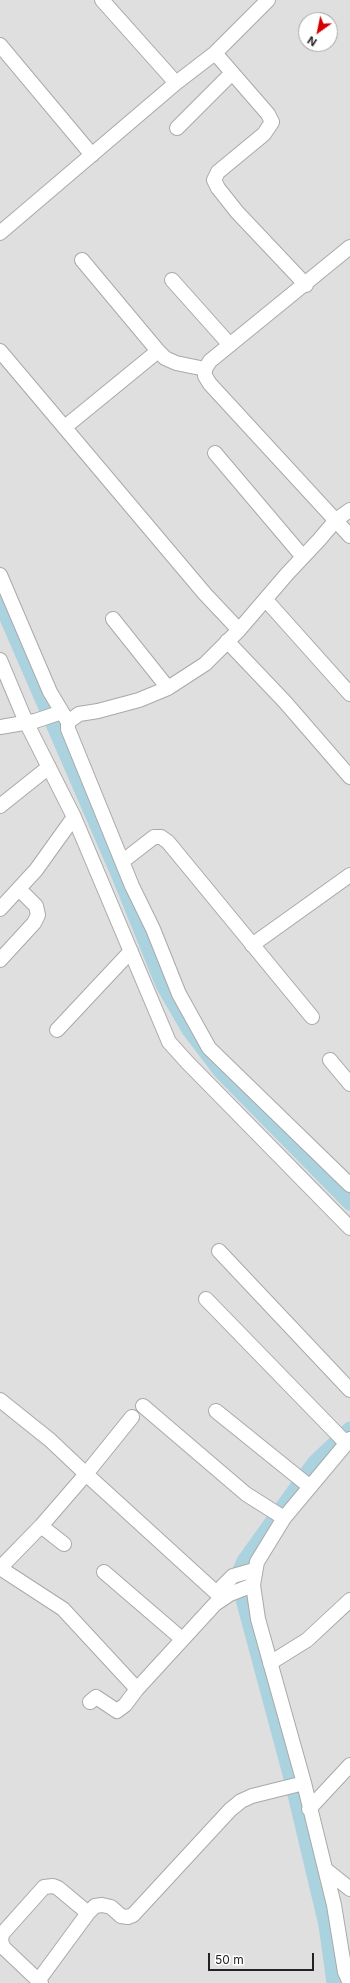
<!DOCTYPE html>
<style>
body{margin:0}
#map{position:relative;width:350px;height:1983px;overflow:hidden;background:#f2efe9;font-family:Inter,sans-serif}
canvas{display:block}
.north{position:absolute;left:298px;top:12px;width:40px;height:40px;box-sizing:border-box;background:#fff;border:1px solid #a7a7a7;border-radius:50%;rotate:213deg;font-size:11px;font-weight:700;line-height:16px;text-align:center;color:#222}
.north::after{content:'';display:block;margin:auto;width:14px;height:18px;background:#d40000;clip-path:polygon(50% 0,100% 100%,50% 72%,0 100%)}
.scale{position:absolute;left:208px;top:1953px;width:106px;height:18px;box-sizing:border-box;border:2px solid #222;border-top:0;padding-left:5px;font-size:12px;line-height:14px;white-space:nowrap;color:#222;-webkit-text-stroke:3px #fff;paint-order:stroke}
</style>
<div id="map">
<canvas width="350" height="1983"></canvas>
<div class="north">N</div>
<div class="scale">50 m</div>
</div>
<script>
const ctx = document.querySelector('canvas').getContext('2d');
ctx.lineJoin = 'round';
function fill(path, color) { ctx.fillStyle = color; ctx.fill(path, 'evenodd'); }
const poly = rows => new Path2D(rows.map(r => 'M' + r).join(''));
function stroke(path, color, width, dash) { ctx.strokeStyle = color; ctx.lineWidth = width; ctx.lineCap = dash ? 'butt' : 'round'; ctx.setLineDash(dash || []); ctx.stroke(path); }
fill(poly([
 [0,0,350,0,350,1983,0,1983],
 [306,20,330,20,330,44,306,44]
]), '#e0dfdf');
stroke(poly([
 [0,602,119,876,163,985,189,1030,221,1072,350,1203],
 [334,1983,326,1925,291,1778,237,1577,244,1561,314,1463,350,1429]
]), '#aad3df', 15);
const minor = poly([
 [102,0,176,83],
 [0,45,92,155],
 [215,53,268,114,272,122,264,134,224,167,218,172,214,180,218,188,237,212,306,285],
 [177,128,232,73],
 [0,233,176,83,215,53,268,0],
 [350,247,210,361,205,369,205,376,210,384,350,536],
 [82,260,158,351,165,358,176,363,205,369],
 [172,280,230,345],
 [0,351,205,594,239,630],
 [65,427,158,351],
 [215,453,303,557],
 [350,510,336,520,319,540,287,574,239,630,205,664,168,688,139,700,98,711,79,714,68,722,68,729,132,886,153,929,179,994,209,1048,350,1185],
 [0,575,50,692,68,722],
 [266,600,350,694],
 [113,619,168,688],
 [227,641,285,702,350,777],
 [0,660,26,722,74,817,169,1042,187,1062,350,1228],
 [0,727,35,721,62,712],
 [0,806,49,767],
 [123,861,154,837,161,837,168,842,312,1017],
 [0,909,36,870,74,817],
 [252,945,350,875],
 [0,960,34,923,38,915,36,906,19,889],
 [57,1030,131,951],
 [330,1060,350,1084],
 [219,1251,350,1390],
 [206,1299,346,1443],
 [0,1400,50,1440,86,1474,41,1526,0,1568],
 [143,1406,246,1494,284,1518],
 [216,1411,309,1486],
 [132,1417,86,1474,222,1598],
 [350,1439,284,1518,257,1562,253,1585,258,1619,304,1783,334,1905,345,1972,350,1983],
 [41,1526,64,1544],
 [0,1568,63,1609,137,1689,215,1604,230,1594,253,1585],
 [104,1572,182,1639],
 [222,1598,222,1587,233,1576,254,1570],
 [270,1663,307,1640,350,1600],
 [90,1702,96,1697,117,1711,125,1705,137,1689],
 [309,1809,350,1765],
 [325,1869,350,1889],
 [38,1981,88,1913,95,1906,102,1905,111,1907,121,1916,128,1917,133,1915,230,1810,241,1801,252,1796,304,1783],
 [41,1983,4,1948,1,1942,2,1934,44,1887,53,1886,58,1888,88,1913]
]);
stroke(minor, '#a9a9a9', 16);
stroke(minor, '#fff', 14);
</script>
